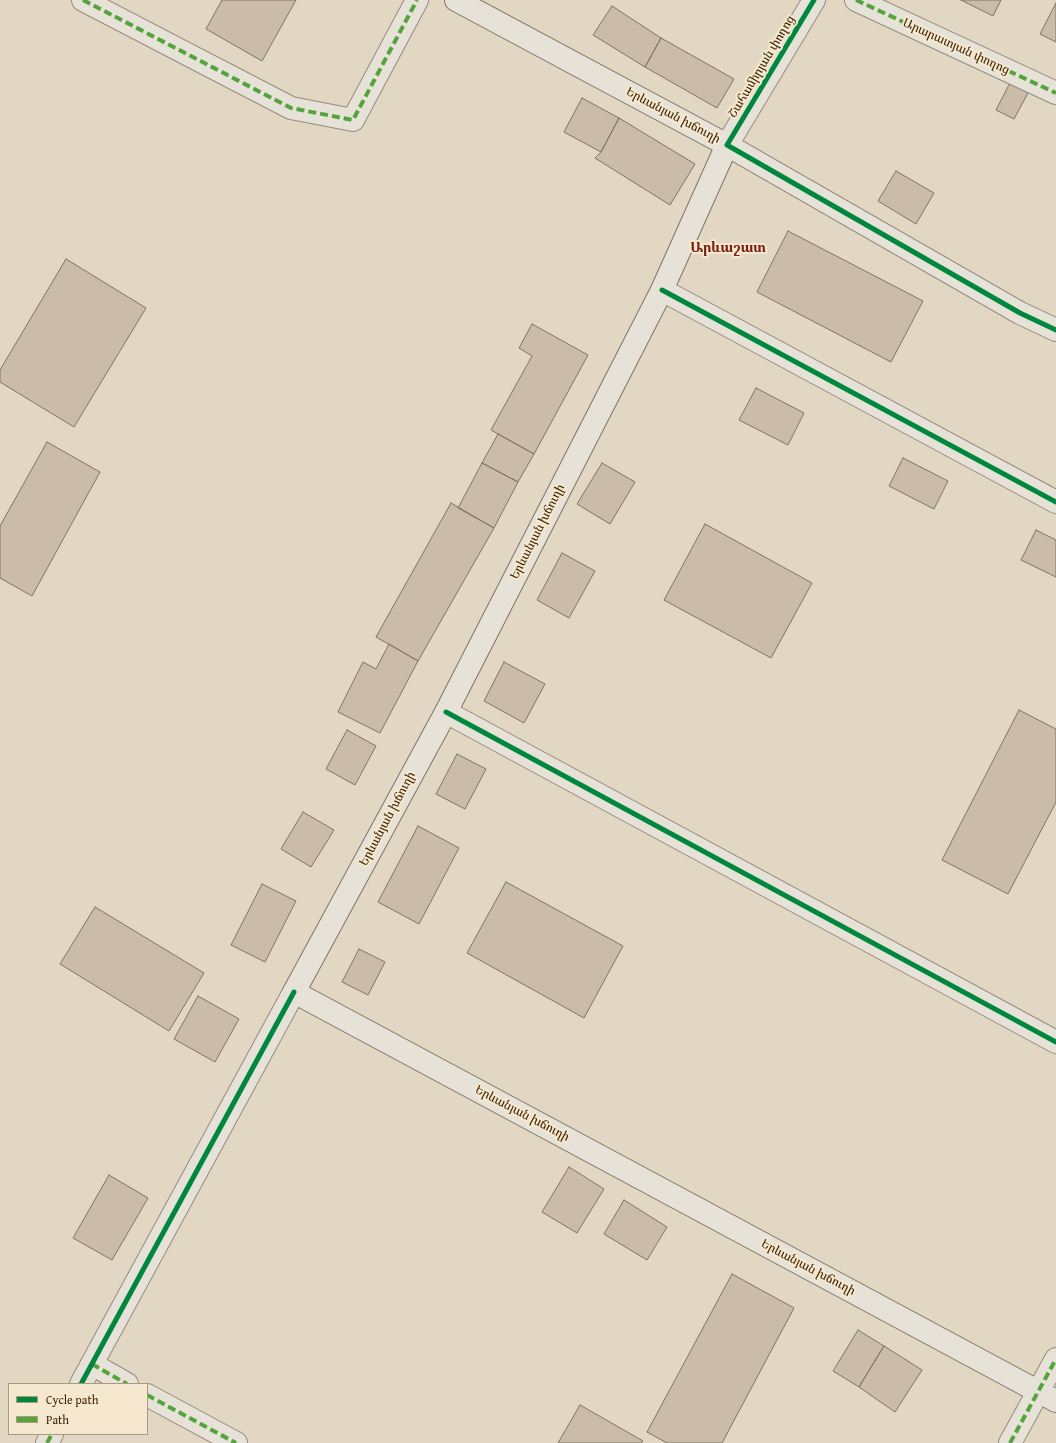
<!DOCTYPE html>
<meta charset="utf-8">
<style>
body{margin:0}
#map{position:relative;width:1056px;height:1443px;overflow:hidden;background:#e2d7c2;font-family:"Gentium Book Plus",serif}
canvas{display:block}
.legend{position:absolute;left:8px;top:1383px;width:140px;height:52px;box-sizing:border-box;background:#f5e8ce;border:1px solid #ac9a7e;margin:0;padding:5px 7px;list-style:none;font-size:12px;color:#3e2406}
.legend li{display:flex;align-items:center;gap:8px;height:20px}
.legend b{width:20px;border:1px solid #ac9a7e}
</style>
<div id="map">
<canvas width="1056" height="1443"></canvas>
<ul class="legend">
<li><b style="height:5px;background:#00873e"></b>Cycle path</li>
<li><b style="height:5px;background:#54a33d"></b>Path</li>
</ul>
</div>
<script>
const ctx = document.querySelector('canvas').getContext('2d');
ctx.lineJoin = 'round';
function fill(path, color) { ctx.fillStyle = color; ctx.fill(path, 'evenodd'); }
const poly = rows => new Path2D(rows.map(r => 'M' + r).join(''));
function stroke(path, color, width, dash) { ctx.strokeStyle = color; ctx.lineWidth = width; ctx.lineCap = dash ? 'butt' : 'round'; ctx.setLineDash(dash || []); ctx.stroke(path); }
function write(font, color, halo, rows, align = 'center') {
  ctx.font = font + ' "Gentium Book Plus","Noto Serif Armenian",serif'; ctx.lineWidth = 4; ctx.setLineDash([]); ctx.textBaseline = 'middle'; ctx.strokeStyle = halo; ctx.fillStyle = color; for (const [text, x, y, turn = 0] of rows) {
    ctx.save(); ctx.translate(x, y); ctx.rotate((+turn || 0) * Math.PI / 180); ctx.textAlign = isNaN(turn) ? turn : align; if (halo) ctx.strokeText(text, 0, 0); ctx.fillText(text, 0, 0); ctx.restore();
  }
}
const building = poly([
 [222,0,296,0,262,61,206,29,222,0],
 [961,0,1001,0,993,16,961,0],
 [1056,3,1056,42,1040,34,1056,3],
 [612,6,661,38,645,67,593,35,612,6],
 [661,38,734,79,717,108,645,67,661,38],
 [1011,81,1029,91,1014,119,996,110,1011,81],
 [582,98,619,118,601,152,564,132,582,98],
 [619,118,695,164,670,205,595,158,601,152,619,118],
 [896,171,934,193,916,224,878,201,896,171],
 [788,231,923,301,891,362,757,292,788,231],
 [66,259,146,308,74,427,0,382,0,370,66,259],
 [532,324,588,355,534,454,491,430,532,356,519,348,532,324],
 [756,388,804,413,788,445,739,420,756,388],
 [498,434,534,454,518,482,482,463,498,434],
 [47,442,100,472,32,596,0,578,0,526,47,442],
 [903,458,948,481,934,509,889,486,903,458],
 [482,463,518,482,494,528,458,508,482,463],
 [602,463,635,482,610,524,577,504,602,463],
 [451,503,494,528,418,661,376,637,451,503],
 [705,524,812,583,771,658,664,600,705,524],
 [1036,530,1056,540,1056,577,1021,560,1036,530],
 [562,553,595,571,569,618,537,600,562,553],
 [389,644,418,661,380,733,338,712,363,662,376,669,389,644],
 [504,662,545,684,524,723,484,701,504,662],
 [1019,710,1056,729,1056,802,1008,894,942,860,1019,710],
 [347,730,376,746,355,785,326,769,347,730],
 [457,754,486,769,465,809,436,794,457,754],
 [303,812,334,830,311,867,281,849,303,812],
 [418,826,459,848,419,924,378,902,418,826],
 [506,882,623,946,584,1018,467,953,506,882],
 [262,884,296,901,265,962,231,945,262,884],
 [95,907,204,973,169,1031,60,964,95,907],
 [359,949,385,962,368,995,342,982,359,949],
 [198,996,239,1019,215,1062,174,1039,198,996],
 [569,1167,604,1189,577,1233,542,1212,569,1167],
 [109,1175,148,1198,112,1260,73,1238,109,1175],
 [624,1200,667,1227,647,1260,604,1234,624,1200],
 [732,1274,794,1308,722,1443,667,1443,647,1432,732,1274],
 [858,1330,884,1346,859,1387,833,1371,858,1330],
 [884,1346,922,1370,895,1412,859,1387,884,1346],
 [580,1405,643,1441,641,1443,558,1443,580,1405]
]);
fill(building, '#cbbcaa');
stroke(building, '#7e7464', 1);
const street = poly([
 [83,0,291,108,353,120,417,0],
 [814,0,727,145,1020,313,1056,330],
 [856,0,1056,93],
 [662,290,1056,502],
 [446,712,1056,1042],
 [92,1364,127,1384],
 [81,1384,294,992],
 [147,1395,236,1443],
 [47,1443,52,1434],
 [1010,1443,1056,1359]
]);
const secondary = poly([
 [456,0,727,145,662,290,446,712,294,992,1056,1401]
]);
stroke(street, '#968c7d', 24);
stroke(secondary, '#7e7464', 24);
stroke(street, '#e7e2d7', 22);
stroke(secondary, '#e7e2d7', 22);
stroke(poly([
 [83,0,291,108,353,120,417,0],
 [856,0,1056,93],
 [92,1364,127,1384],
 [147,1395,236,1443],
 [47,1443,52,1434],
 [1010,1443,1056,1359]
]), '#54a33d', 4, [8, 4]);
stroke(poly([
 [814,0,727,145,1020,313,1056,330],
 [662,290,1056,502],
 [446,712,1056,1042],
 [81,1384,294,992]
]), '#00873e', 5);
write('12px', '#3e2406', '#f5e8ce', [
 ["Արարատյան փողոց",956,47,25],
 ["Շահամիրյան փողոց",762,67,-59],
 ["Երևանյան խճուղի",673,116,28],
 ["Երևանյան խճուղի",538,532,-63],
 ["Երևանյան խճուղի",388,819,-62],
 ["Երևանյան խճուղի",522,1114,28],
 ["Երևանյան խճուղի",808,1268,28]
]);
write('bold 14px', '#7a1f14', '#f5e8ce', [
 ["Արևաշատ",728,248]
]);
</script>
